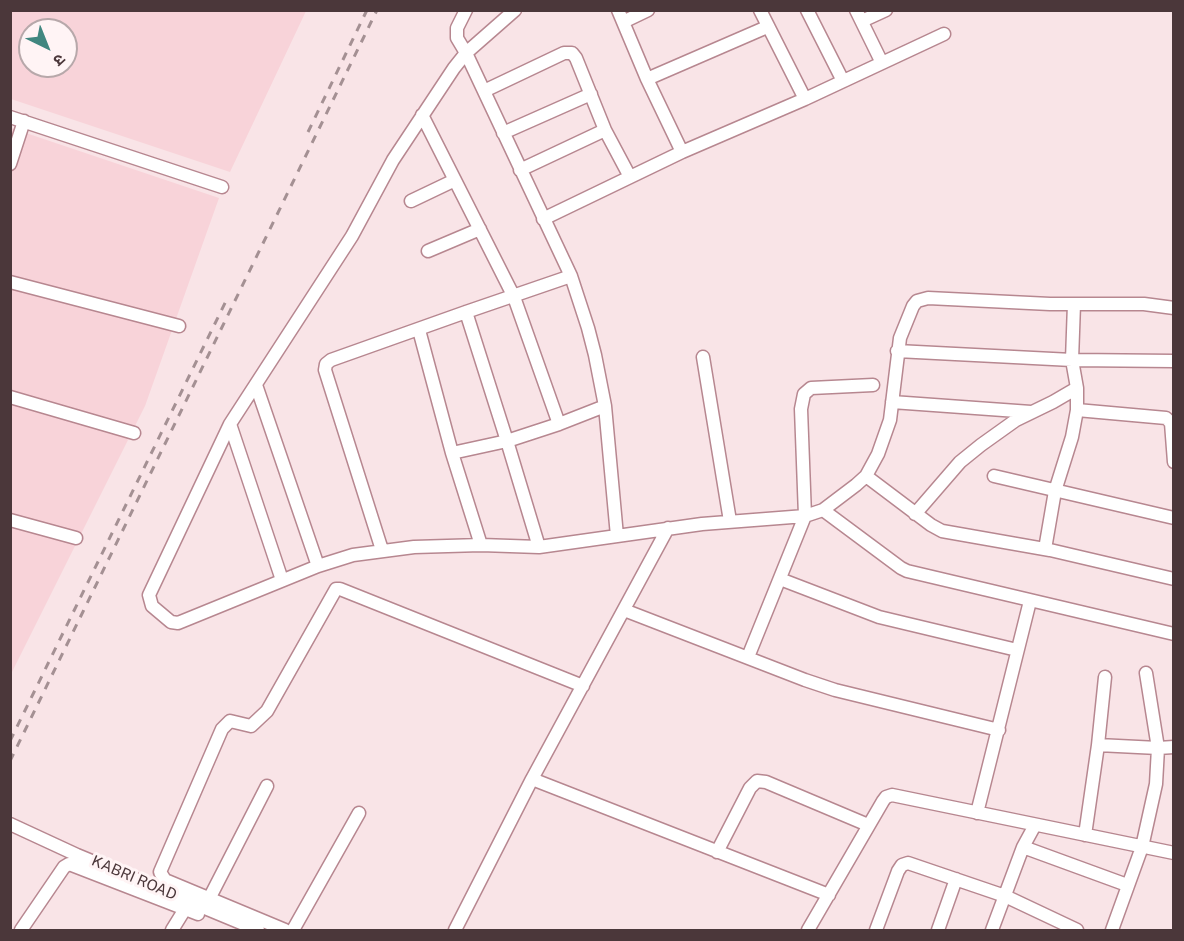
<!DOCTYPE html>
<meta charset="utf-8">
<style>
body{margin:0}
#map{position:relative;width:1184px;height:941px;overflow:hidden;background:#f9e4e7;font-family:"Public Sans","Noto Sans Devanagari",sans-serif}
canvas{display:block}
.frame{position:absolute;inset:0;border:12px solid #4b373a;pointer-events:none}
.north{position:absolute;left:18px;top:18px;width:60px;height:60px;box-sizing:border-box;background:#fff4f5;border:2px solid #b7a8aa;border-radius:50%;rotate:137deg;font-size:16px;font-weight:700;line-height:24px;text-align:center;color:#4b373a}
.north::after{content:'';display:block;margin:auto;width:21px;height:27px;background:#418780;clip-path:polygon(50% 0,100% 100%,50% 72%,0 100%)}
</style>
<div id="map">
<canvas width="1184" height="941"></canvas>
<div class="frame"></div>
<div class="north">उ</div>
</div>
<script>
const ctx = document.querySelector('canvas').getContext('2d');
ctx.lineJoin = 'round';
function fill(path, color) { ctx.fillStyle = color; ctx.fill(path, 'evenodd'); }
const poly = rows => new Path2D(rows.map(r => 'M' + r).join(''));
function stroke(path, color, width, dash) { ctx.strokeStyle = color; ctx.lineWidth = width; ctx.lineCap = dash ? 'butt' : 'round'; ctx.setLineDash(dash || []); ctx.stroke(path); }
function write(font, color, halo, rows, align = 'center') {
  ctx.font = font + ' "Public Sans",sans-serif'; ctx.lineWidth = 6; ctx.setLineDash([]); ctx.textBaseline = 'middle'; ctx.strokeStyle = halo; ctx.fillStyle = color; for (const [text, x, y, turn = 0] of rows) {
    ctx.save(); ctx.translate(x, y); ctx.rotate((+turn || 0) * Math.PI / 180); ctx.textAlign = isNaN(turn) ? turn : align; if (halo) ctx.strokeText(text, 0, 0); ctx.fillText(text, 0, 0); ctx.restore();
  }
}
fill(poly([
 [11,10,306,10,306,11,230,172,11,99],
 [30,30,66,30,66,66,30,66],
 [11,128,219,198,145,406,11,674]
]), '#f8d3d9');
const minor = poly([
 [466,10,457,28,457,38,466,53,571,276,588,328,595,355,605,406,617,536],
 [515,10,466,53,454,68,393,160,352,236,230,424,149,595,152,606,171,622,178,623,318,566,353,555,414,547,481,545,539,547,702,524,805,516,823,510,856,485,866,476,878,454,890,420,900,338,913,306,917,301,928,298,1050,304,1144,304,1174,308],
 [618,10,647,79,682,152],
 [760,10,805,99],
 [807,10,843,81],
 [856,10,882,63],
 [862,21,886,10],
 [623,22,648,10],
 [647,79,767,27],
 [484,91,564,53,572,53,576,58,605,130,630,177],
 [422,115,514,297,559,424],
 [10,117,222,187],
 [503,133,591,94],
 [10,164,24,121],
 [520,170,605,130],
 [411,201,455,180],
 [543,219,682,152,805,99,944,34],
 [428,251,480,229],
 [10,282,179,326],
 [466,312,507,441,539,547],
 [419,330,452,453,481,545],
 [897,351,1072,360,1174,361],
 [703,357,730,521],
 [256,385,318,566],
 [10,397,134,433],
 [892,402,1031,412],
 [1077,410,1166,418,1171,423,1174,462],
 [230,424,282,580],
 [452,453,507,441,559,424,605,406],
 [866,476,931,525,942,531,1050,550,1174,579],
 [994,476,1174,518],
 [823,510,901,568,907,571,1174,634],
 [915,514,960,462,981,445,1016,420,1053,402,1077,388],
 [10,520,76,538],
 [1045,549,1055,491,1072,437,1077,410,1077,388,1072,360,1074,304],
 [382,550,325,370,326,364,331,360,466,312,571,276],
 [780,579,879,617,1017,650],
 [624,610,805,680,835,690,999,730],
 [748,657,805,516,801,409,804,394,811,388,873,385],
 [1098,745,1158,748,1174,747],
 [532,779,829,895],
 [977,813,1030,601],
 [10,824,77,855,258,930],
 [1085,835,1098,745,1105,677],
 [1023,847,1127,885],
 [717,852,750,788,757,781,766,782,868,825],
 [209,899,267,786],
 [21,930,64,867,69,864,198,914],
 [172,930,185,909],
 [285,930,165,880,160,872,222,729,230,721,251,726,267,711,336,589,340,589,583,686],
 [293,930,359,813],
 [455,930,532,779,668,528],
 [808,930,883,801,886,797,892,795,1174,853],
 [876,930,898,871,902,865,908,863,1005,896,1077,930],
 [938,930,956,879],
 [992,930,1023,847,1035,825],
 [1112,930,1142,847,1156,784,1158,748,1146,673]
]);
stroke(minor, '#b78790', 15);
stroke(minor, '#fff', 12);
stroke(poly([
 [308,132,367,10],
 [10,741,227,299],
 [10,761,377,10]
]), '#a49093', 3, [8, 8]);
write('15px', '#4b373a', '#fff4f5', [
 ["KABRI ROAD",134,878,23]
]);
</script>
